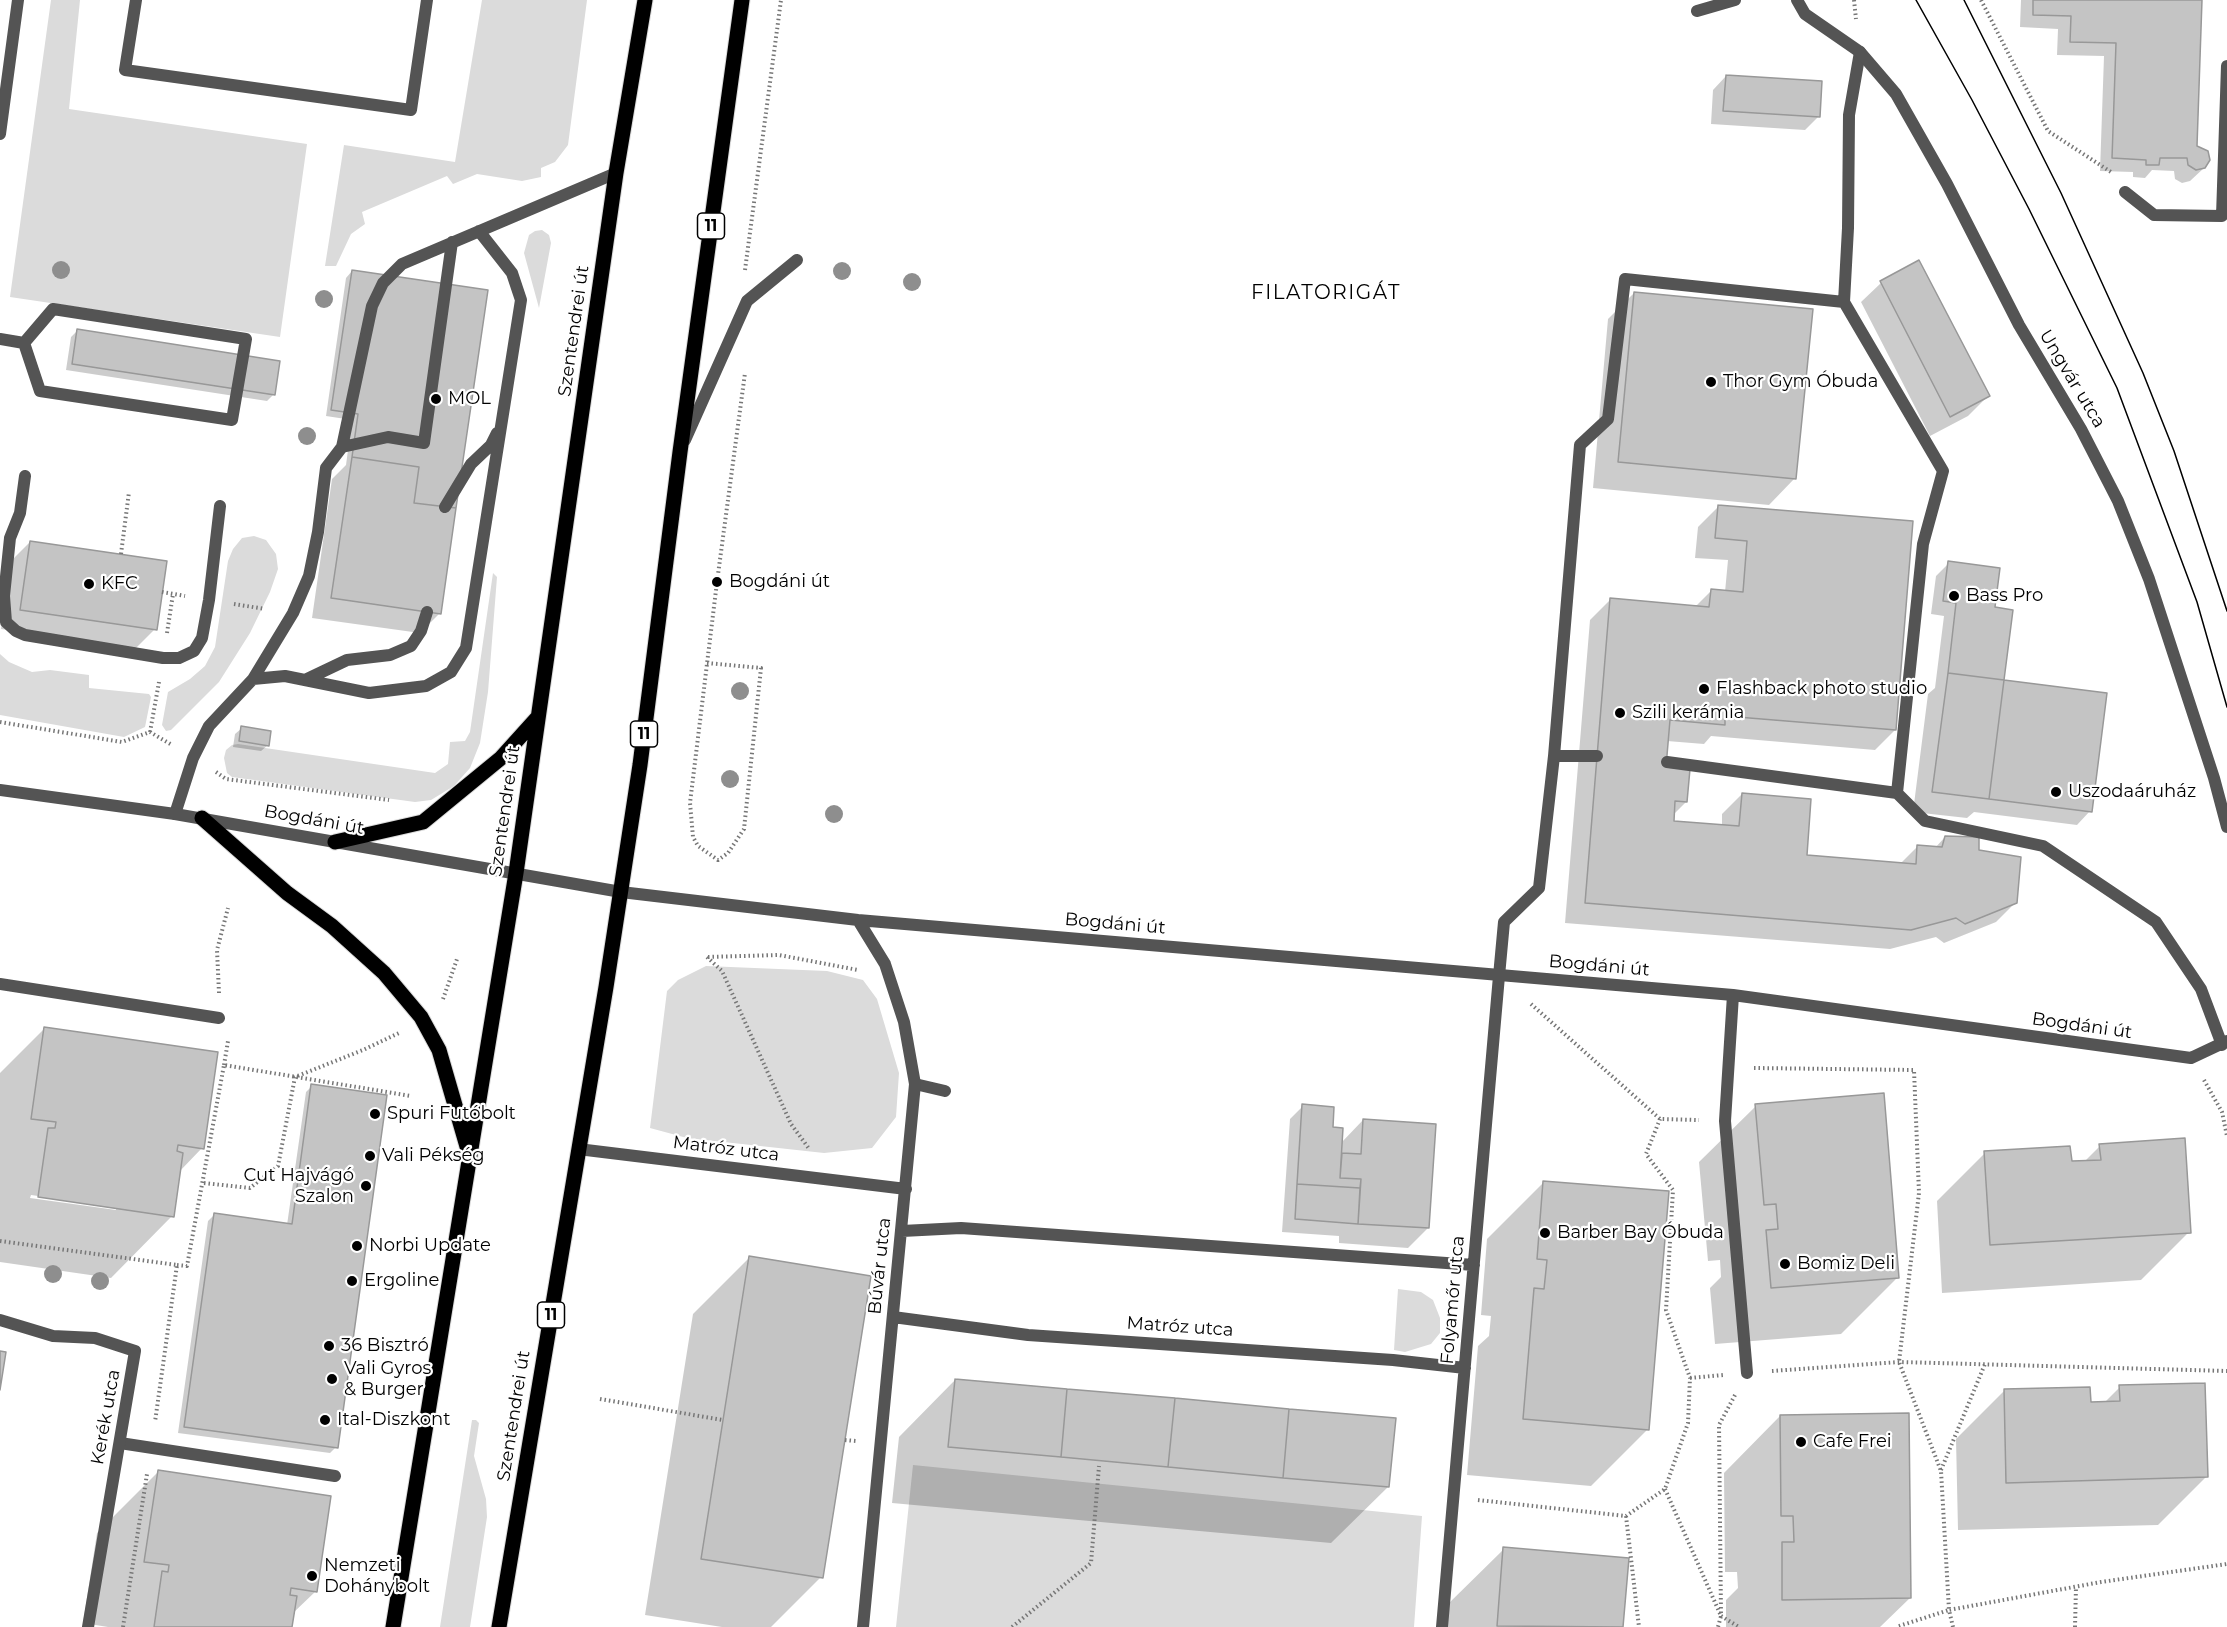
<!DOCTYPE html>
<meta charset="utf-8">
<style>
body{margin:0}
canvas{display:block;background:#fff}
</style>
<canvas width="2227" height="1627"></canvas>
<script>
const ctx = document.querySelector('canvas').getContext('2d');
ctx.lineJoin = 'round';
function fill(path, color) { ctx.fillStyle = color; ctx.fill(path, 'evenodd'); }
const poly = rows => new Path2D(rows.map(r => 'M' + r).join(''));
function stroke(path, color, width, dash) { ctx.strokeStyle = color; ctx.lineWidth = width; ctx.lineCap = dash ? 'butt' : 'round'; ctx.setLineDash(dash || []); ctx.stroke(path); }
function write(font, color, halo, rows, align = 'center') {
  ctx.font = font + ' Montserrat,sans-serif'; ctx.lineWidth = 4.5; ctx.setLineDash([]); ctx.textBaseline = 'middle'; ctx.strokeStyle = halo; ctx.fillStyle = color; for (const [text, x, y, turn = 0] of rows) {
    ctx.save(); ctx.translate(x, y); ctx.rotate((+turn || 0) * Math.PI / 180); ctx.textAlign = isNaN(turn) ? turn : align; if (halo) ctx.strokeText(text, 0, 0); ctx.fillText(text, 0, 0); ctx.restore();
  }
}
fill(poly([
 [51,0,80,0,69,109,307,144,280,337,10,297],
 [482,0,587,0,568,145,555,162,541,168,541,177,522,181,477,174,453,184,447,176,362,212,365,224,351,234,336,266,325,266,344,145,455,162],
 [542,230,549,235,551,243,539,308,524,253,529,235,535,231],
 [254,536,266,540,276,554,278,569,270,592,250,633,219,682,171,730,166,731,162,725,168,692,190,679,205,666,215,647,228,561,233,549,242,538],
 [493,573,497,577,488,692,480,743,470,768,454,786,431,800,415,802,232,777,227,773,224,758,226,750,232,745,238,744,435,773,448,764,450,742,465,741,470,732],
 [0,654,9,662,32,672,50,670,89,675,89,688,149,694,151,697,145,727,124,737,0,715],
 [706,966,827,971,863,980,877,999,899,1073,896,1117,872,1148,824,1153,687,1138,650,1128,667,991,678,980],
 [1398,1289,1421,1292,1433,1300,1440,1318,1440,1333,1431,1344,1405,1352,1394,1350],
 [472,1420,476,1420,479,1423,474,1456,486,1499,487,1517,470,1627,440,1627],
 [913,1465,1422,1516,1414,1627,896,1627]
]), '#dbdbdb');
fill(poly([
 [2021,0,2201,0,2196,147,2204,168,2190,181,2182,183,2175,179,2174,171,2152,170,2145,178,2133,177,2133,172,2100,171,2104,56,2057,55,2058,29,2020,27],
 [1726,76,1818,117,1805,130,1711,124,1713,90],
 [1919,262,1988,396,1968,416,1930,436,1861,302,1881,283],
 [352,271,440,613,420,633,312,618,332,479,346,465,352,420,326,416,346,278],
 [1634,293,1795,478,1769,505,1593,488,1608,319],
 [77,331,279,362,273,395,267,401,66,370,71,337],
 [1718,507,1911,523,1895,730,1875,750,1711,736,1704,744,1667,741,1665,769,1686,802,1673,815,1672,822,1722,826,1722,814,1742,794,1805,856,1900,864,1917,847,1935,848,1945,837,1978,851,2016,902,1996,922,1944,943,1936,937,1890,949,1565,923,1590,620,1610,600,1695,607,1711,591,1725,592,1728,560,1695,558,1698,527],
 [30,542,155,629,135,649,1,629,10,562],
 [1949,563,1993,609,2002,681,2090,811,2077,825,1974,812,1967,818,1913,812,1928,694,1935,688,1944,616,1931,614,1936,576],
 [242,728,268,745,261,751,233,747,235,734],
 [45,1028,202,1148,179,1172,172,1216,111,1278,0,1262,0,1073],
 [31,1195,116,1207,116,1210,30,1198],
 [312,1086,336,1447,330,1453,178,1433,208,1221,214,1215,287,1225,306,1092],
 [1303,1106,1331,1128,1341,1143,1363,1120,1428,1228,1408,1248,1339,1243,1339,1236,1282,1232,1290,1119],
 [1756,1106,1898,1277,1841,1334,1715,1344,1710,1288,1721,1277,1720,1260,1708,1261,1699,1162],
 [2100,1146,2189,1232,2141,1280,1942,1293,1937,1201,1985,1153,2070,1163,2084,1162],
 [1544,1182,1648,1429,1591,1486,1467,1475,1478,1346,1489,1336,1491,1316,1481,1315,1487,1239],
 [750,1257,821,1577,771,1627,722,1627,645,1615,693,1314],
 [955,1380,1388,1487,1331,1543,892,1503,899,1437],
 [2120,1387,2206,1477,2158,1525,1958,1530,1956,1439,2004,1391,2089,1403,2104,1403],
 [1780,1416,1910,1598,1880,1627,1726,1627,1726,1600,1738,1588,1737,1572,1725,1572,1724,1473],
 [158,1472,316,1591,292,1614,291,1627,108,1627,83,1623,97,1533],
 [1504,1549,1628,1560,1622,1627,1445,1627,1447,1605]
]), '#0003');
const building = poly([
 [2033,0,2202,0,2197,146,2208,151,2210,160,2205,168,2196,170,2188,165,2187,158,2160,158,2159,165,2146,165,2146,160,2112,158,2116,43,2070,42,2071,16,2033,15,2033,0],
 [1726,75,1822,81,1820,117,1723,111,1726,75],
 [1919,260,1990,396,1950,417,1880,281,1919,260],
 [352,270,488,290,456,508,414,503,419,467,352,457,358,414,331,410,352,270],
 [1634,292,1813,309,1796,479,1618,462,1634,292],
 [77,329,280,361,275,395,72,364,77,329],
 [352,457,419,467,414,503,456,508,441,614,331,598,352,457],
 [1718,505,1913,521,1896,730,1725,716,1725,725,1670,720,1666,767,1690,769,1687,802,1675,801,1674,821,1739,826,1742,793,1811,799,1807,855,1916,864,1917,845,1942,847,1945,836,1979,837,1979,850,2021,857,2017,903,1965,924,1956,918,1911,930,1585,903,1610,598,1709,607,1711,589,1743,592,1747,541,1715,538,1718,505],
 [30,541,167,561,157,630,20,610,30,541],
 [1948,561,2000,568,1995,607,2013,610,2004,680,1948,673,1956,603,1943,601,1948,561],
 [1948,673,2004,680,1989,799,1932,792,1948,673],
 [2004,680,2107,693,2092,812,1989,799,2004,680],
 [241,726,271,731,269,746,239,741,241,726],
 [44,1027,218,1052,204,1149,178,1145,177,1151,183,1153,174,1217,38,1197,48,1128,55,1128,56,1122,31,1119,44,1027],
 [311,1084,387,1095,338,1448,184,1427,214,1213,292,1224,311,1084],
 [1884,1093,1899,1278,1771,1288,1766,1230,1778,1229,1776,1204,1764,1205,1755,1104,1884,1093],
 [1302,1104,1334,1107,1333,1127,1343,1128,1340,1178,1361,1179,1360,1188,1297,1184,1302,1104],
 [1363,1119,1436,1124,1429,1228,1358,1224,1361,1179,1340,1178,1342,1153,1361,1154,1363,1119],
 [2185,1138,2191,1233,1990,1245,1984,1151,2070,1146,2072,1161,2101,1160,2099,1144,2185,1138],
 [1543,1181,1669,1191,1649,1430,1523,1419,1534,1288,1544,1289,1547,1260,1537,1259,1543,1181],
 [1297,1184,1360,1188,1358,1224,1295,1219,1297,1184],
 [749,1256,871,1276,823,1578,701,1559,749,1256],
 [0,1351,6,1352,0,1390,0,1351],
 [955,1379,1067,1389,1061,1457,948,1447,955,1379],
 [2205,1383,2208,1477,2006,1483,2004,1389,2090,1387,2091,1402,2120,1401,2119,1385,2205,1383],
 [1067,1389,1175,1398,1168,1467,1061,1457,1067,1389],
 [1175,1398,1289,1409,1283,1478,1168,1467,1175,1398],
 [1289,1409,1396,1418,1389,1487,1283,1478,1289,1409],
 [1909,1413,1911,1598,1782,1600,1782,1542,1794,1542,1793,1516,1781,1516,1780,1415,1909,1413],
 [158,1470,331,1496,317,1592,291,1588,290,1595,297,1596,292,1627,154,1627,162,1571,168,1572,169,1565,144,1562,158,1470],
 [1503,1547,1629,1558,1623,1627,1497,1626,1503,1547]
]);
fill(building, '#c4c4c4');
stroke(building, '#989898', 1.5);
const primary = poly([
 [202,818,287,893,332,926,384,973,400,992,421,1017,439,1050,468,1150],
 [335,842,423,822,501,758,538,717],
 [393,1627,516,873,616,173,645,0],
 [499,1627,606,987,640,765,680,452,742,0]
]);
stroke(primary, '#dbdbdb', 17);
stroke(poly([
 [1854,0,1856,19],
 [1981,0,2048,131,2111,172],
 [745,270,781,0],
 [121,554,129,492],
 [162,592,185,596],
 [234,604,265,609],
 [167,633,173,594],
 [707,663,761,668,744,829,728,853,718,860,698,846,693,837,690,803,717,582,745,373],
 [0,722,122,742,150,732,172,745],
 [150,732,159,682],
 [216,772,226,779,389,800],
 [707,957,722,971,791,1124,810,1150],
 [708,957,779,955,858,970],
 [219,993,217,950,228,908],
 [443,999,457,959],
 [1531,1004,1660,1119,1699,1120],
 [224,1065,228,1041],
 [1754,1068,1914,1070,1919,1193,1899,1362,1941,1471,1949,1610,1896,1627],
 [2204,1080,2222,1112,2227,1136],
 [204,1183,250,1188,278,1166,295,1077,363,1050,399,1033],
 [0,1241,177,1265,155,1422],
 [177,1265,187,1266,224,1065,411,1096],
 [1772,1371,1899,1362,2227,1371],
 [1690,1378,1723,1375],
 [1735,1395,1719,1425,1721,1616,1739,1627],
 [600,1399,723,1420],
 [845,1440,856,1441],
 [1941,1470,1985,1364],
 [1665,1489,1721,1616,1718,1627],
 [1478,1500,1626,1516,1665,1489,1688,1423,1690,1378,1666,1310,1673,1190,1646,1154,1660,1119],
 [1626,1516,1639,1627],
 [123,1627,147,1474],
 [1012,1627,1091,1563,1099,1466],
 [1953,1627,1949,1610,2101,1582,2227,1564],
 [2075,1627,2076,1587]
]), '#767676', 4, [1.5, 3]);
stroke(poly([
 [136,0,125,70,411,110,427,0],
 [0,134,18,0],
 [2125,192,2154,215,2222,216,2227,66],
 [53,309,246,339,232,420,40,391,24,343,53,309],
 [0,339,24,343],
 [685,440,747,301,797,260],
 [342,447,388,437,424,443,452,242],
 [25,476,20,513,10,538,4,596,6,622,16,631,25,635,163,658,179,658,194,651,202,638,209,600,220,506],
 [445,507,471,464,491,445,497,433],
 [253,679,285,676,369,693,426,686,451,672,466,648,521,300,512,273,479,231],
 [305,680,347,660,390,655,411,646,421,631,427,612],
 [1554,756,1597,756],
 [1667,762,1897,793,1923,544,1943,471,1844,302,1848,228,1849,115,1860,52],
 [1897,793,1925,821,2043,846,2156,922,2201,989,2222,1045],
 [175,814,193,758,209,726,253,679,293,613,309,576,318,532,326,468,342,447,372,306,383,283,402,264,616,173],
 [1499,976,1504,922,1539,888,1554,756,1580,445,1608,419,1625,279,1844,302],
 [0,984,219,1018],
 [915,1084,945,1091],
 [120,1443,335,1476]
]), '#545454', 12);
stroke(poly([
 [1797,0,1805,14,1860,52,1896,94,1947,184,2019,325,2081,429,2118,501,2149,579,2214,778,2227,827],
 [1697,11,1735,0],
 [621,892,858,920,1733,995,2191,1058,2227,1041],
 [858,920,885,964,904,1022,915,1084,863,1627],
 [1733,995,1725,1121,1747,1373],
 [578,1149,906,1189],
 [902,1231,961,1228,1474,1265],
 [893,1317,1028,1335,1393,1360,1465,1368],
 [0,1320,53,1336,95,1338,135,1351,88,1627],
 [1442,1627,1499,976]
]), '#545454', 12);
stroke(poly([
 [0,790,175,814,621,892]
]), '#545454', 12);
stroke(primary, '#000', 15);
stroke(poly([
 [1916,0,1972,100,2029,209,2117,388,2197,602,2227,707],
 [1964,0,2061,193,2143,373,2174,451,2227,611]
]), '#000', 1.5);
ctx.fillStyle = '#8e8e8e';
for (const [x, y] of [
 [61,270],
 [842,271],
 [912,282],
 [324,299],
 [307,436],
 [740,691],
 [730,779],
 [834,814],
 [53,1274],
 [100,1281]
]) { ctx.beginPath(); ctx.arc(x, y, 9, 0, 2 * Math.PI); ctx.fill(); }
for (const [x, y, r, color] of [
 [1711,382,6,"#000"],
 [436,399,6,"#000"],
 [717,582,6,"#000"],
 [89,584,6,"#000"],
 [1954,596,6,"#000"],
 [1704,689,6,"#000"],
 [1620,713,6,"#000"],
 [2056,792,6,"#000"],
 [375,1114,6,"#000"],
 [370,1156,6,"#000"],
 [366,1186,6,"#000"],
 [1545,1233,6,"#000"],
 [357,1246,6,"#000"],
 [1785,1264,6,"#000"],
 [352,1281,6,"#000"],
 [329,1346,6,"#000"],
 [332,1379,6,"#000"],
 [325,1420,6,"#000"],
 [1801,1442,6,"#000"],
 [312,1576,6,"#000"]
]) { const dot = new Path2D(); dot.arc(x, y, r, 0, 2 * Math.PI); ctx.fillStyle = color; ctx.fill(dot); stroke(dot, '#fff', 2); }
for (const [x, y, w] of [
 [711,226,27],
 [644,734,27],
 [551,1315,27]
]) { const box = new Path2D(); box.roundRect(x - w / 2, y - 13, w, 26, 4.5); ctx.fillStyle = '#fff'; ctx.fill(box); stroke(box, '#000', 1.5); }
write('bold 16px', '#000', null, [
 ["11",711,226],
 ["11",644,734],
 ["11",551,1315]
]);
write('18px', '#000', '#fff', [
 ["Szentendrei út",574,331,-82],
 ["Ungvár utca",2072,379,59],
 ["Szentendrei út",505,811,-82],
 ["Bogdáni út",314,820,10],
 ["Bogdáni út",1115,924,5],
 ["Bogdáni út",1599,966,5],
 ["Bogdáni út",2082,1026,8],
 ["Matróz utca",726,1149,7],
 ["Búvár utca",880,1266,-84],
 ["Folyamőr utca",1453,1300,-85],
 ["Matróz utca",1180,1327,4],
 ["Szentendrei út",514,1416,-81],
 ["Kerék utca",106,1417,-80]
]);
write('18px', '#000', '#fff', [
 ["Thor Gym Óbuda",1723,382],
 ["MOL",448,399],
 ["Bogdáni út",729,582],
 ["KFC",101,584],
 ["Bass Pro",1966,596],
 ["Flashback photo studio",1716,689],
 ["Szili kerámia",1632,713],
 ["Uszodaáruház",2068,792],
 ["Spuri Futóbolt",387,1114],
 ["Vali Pékség",382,1156],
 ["Cut Hajvágó",354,1176,"right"],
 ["Szalon",354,1197,"right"],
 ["Barber Bay Óbuda",1557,1233],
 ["Norbi Update",369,1246],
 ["Bomiz Deli",1797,1264],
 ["Ergoline",364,1281],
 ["36 Bisztró",341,1346],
 ["Vali Gyros",344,1369],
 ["& Burger",344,1390],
 ["Ital-Diszkont",337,1420],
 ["Cafe Frei",1813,1442],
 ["Nemzeti",324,1566],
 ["Dohánybolt",324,1587]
], 'left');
ctx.letterSpacing = '1.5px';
write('20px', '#000', '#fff', [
 ["FILATORIGÁT",1326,293]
]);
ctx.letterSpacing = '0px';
</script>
